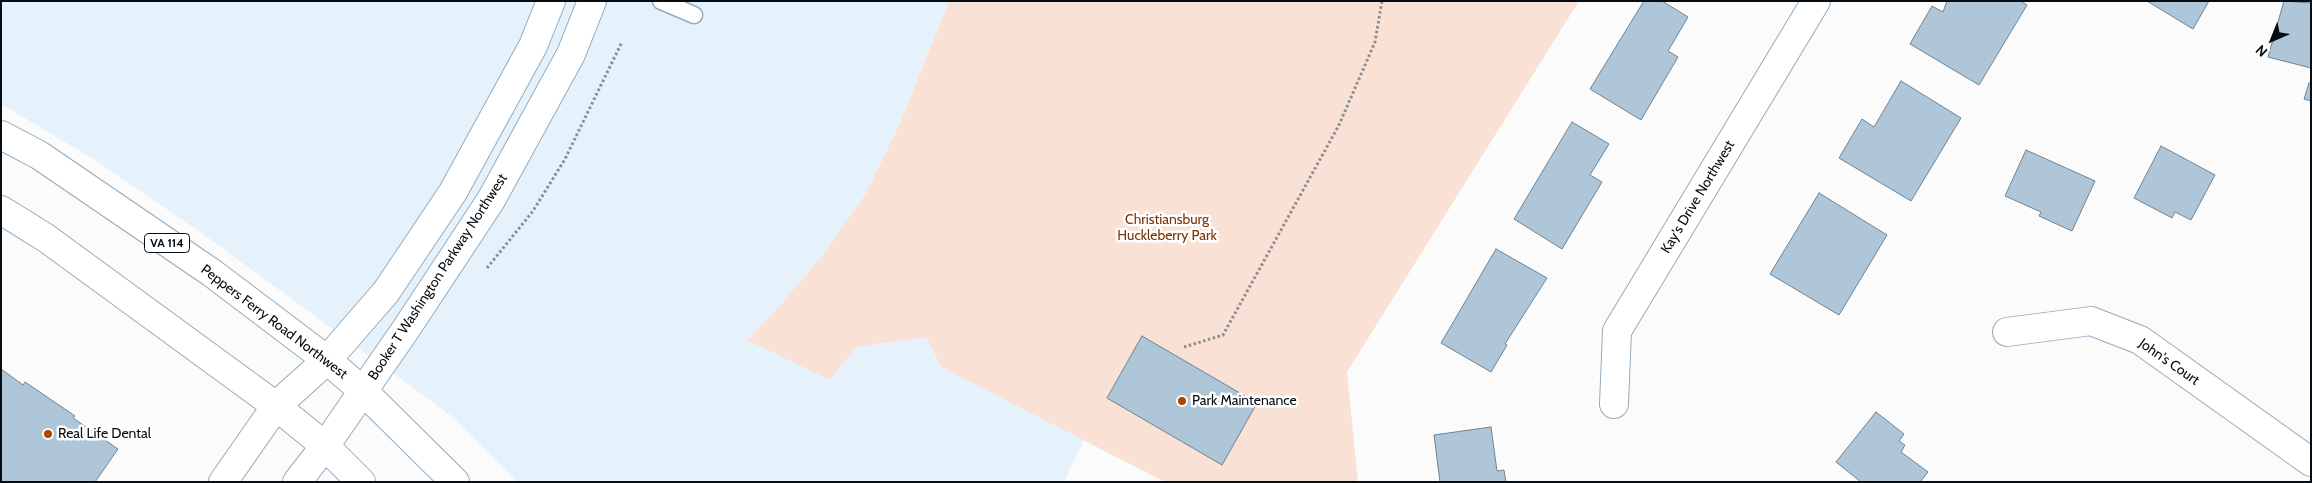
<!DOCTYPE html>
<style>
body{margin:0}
#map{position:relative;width:2312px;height:483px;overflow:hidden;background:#fbfbfb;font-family:Cabin,sans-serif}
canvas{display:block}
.frame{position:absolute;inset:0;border:2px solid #050d13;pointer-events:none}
.north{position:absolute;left:2247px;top:15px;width:50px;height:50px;-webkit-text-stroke:4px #fff;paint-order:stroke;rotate:224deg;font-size:14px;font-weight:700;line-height:20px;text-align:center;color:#050d13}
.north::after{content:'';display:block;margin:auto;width:18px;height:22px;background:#050d13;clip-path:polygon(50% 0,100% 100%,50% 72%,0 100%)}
</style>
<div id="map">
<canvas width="2312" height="483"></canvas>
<div class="frame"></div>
<div class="north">N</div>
</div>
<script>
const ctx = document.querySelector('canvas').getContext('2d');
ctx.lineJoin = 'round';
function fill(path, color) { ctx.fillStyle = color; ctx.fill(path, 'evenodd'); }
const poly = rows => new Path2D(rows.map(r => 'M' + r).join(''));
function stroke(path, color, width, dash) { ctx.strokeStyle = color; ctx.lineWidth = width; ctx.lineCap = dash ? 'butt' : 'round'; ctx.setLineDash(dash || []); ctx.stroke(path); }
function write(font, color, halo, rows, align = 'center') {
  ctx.font = font + ' Cabin,sans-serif'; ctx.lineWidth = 5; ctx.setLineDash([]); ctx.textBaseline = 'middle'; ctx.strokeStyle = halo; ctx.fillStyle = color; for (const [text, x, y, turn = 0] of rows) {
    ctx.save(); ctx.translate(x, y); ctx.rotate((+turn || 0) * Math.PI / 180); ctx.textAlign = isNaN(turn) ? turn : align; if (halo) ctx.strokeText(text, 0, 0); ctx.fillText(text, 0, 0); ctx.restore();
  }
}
fill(poly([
 [1,1,949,1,901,121,866,193,826,251,776,310,747,340,856,347,926,337,941,367,1084,440,1064,482,518,482,454,418,203,234,95,160,1,104]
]), '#e5f2fb');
fill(poly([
 [949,1,1579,1,1347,372,1358,482,1165,482,941,367,926,337,856,347,830,380,747,340,776,310,826,251,866,193,901,121]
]), '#f9e1d5');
const building = poly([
 [1644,1,1662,1,1688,17,1668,51,1678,57,1641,120,1590,89,1644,1],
 [1947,1,2021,1,2027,5,1979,85,1910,44,1932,6,1943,12,1947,1],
 [2147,1,2209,1,2193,29,2147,1],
 [2284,1,2311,3,2311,68,2268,57,2284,1],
 [1901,81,1961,118,1911,201,1839,158,1862,119,1874,127,1901,81],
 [2309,83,2311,84,2311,101,2304,99,2309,83],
 [1572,122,1609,144,1590,175,1602,182,1562,249,1514,219,1572,122],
 [2161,146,2215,175,2191,220,2175,212,2172,218,2134,198,2161,146],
 [2026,150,2095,181,2072,231,2039,216,2041,212,2005,196,2026,150],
 [1819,193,1887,235,1839,315,1770,274,1819,193],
 [1496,249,1547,278,1505,344,1507,345,1491,372,1441,343,1496,249],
 [1142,336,1257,403,1222,465,1107,398,1142,336],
 [1,369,23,385,25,382,75,416,73,418,118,449,95,482,1,482,1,369],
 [1876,412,1904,434,1899,441,1905,445,1901,452,1928,472,1920,482,1861,482,1836,462,1876,412],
 [1491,427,1497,471,1504,470,1506,482,1440,482,1434,435,1491,427]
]);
fill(building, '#afc6d8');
stroke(building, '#6d8394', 1);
const lane = poly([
 [661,1,694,15]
]);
const street = poly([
 [2007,332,2091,321,2140,340,2311,462],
 [1614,404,1617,331,1816,1],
 [223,482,276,406,327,360,386,292,453,192,533,46,551,1],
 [297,482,325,446,406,329,491,200,571,54,592,1]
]);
const primary = poly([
 [1,135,39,155,212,273,327,360,363,391,455,482],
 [1,210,46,238,276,406,325,446,361,482]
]);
stroke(lane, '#94abbd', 19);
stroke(street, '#94abbd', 30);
stroke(primary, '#94abbd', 30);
stroke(poly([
 [487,268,533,211,565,159,622,42],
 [1184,347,1223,335,1339,125,1375,42,1382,1]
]), '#8b8e91', 3, [2.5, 2.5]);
stroke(lane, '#fff', 16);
stroke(street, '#fff', 28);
stroke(primary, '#fff', 28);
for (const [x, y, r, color] of [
 [1182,401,5,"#aa4a00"],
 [48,434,5,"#aa4a00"]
]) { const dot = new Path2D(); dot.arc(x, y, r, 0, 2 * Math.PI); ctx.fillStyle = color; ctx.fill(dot); stroke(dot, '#fff', 2); }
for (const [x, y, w] of [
 [167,243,45]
]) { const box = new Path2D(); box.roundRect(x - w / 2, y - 9.5, w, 19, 4); ctx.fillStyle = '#fff'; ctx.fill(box); stroke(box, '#050d13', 1); }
write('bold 12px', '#050d13', null, [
 ["VA 114",167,243]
]);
write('14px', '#050d13', '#fff', [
 ["Kay's Drive Northwest",1698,197,-59],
 ["Booker T Washington Parkway Northwest",438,277,-57],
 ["Peppers Ferry Road Northwest",274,322,37],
 ["John's Court",2169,362,35]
]);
write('14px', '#7b3300', '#fff', [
 ["Christiansburg",1167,220],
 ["Huckleberry Park",1167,236]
]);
write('14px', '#050d13', '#fff', [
 ["Park Maintenance",1192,401],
 ["Real Life Dental",58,434]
], 'left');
</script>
